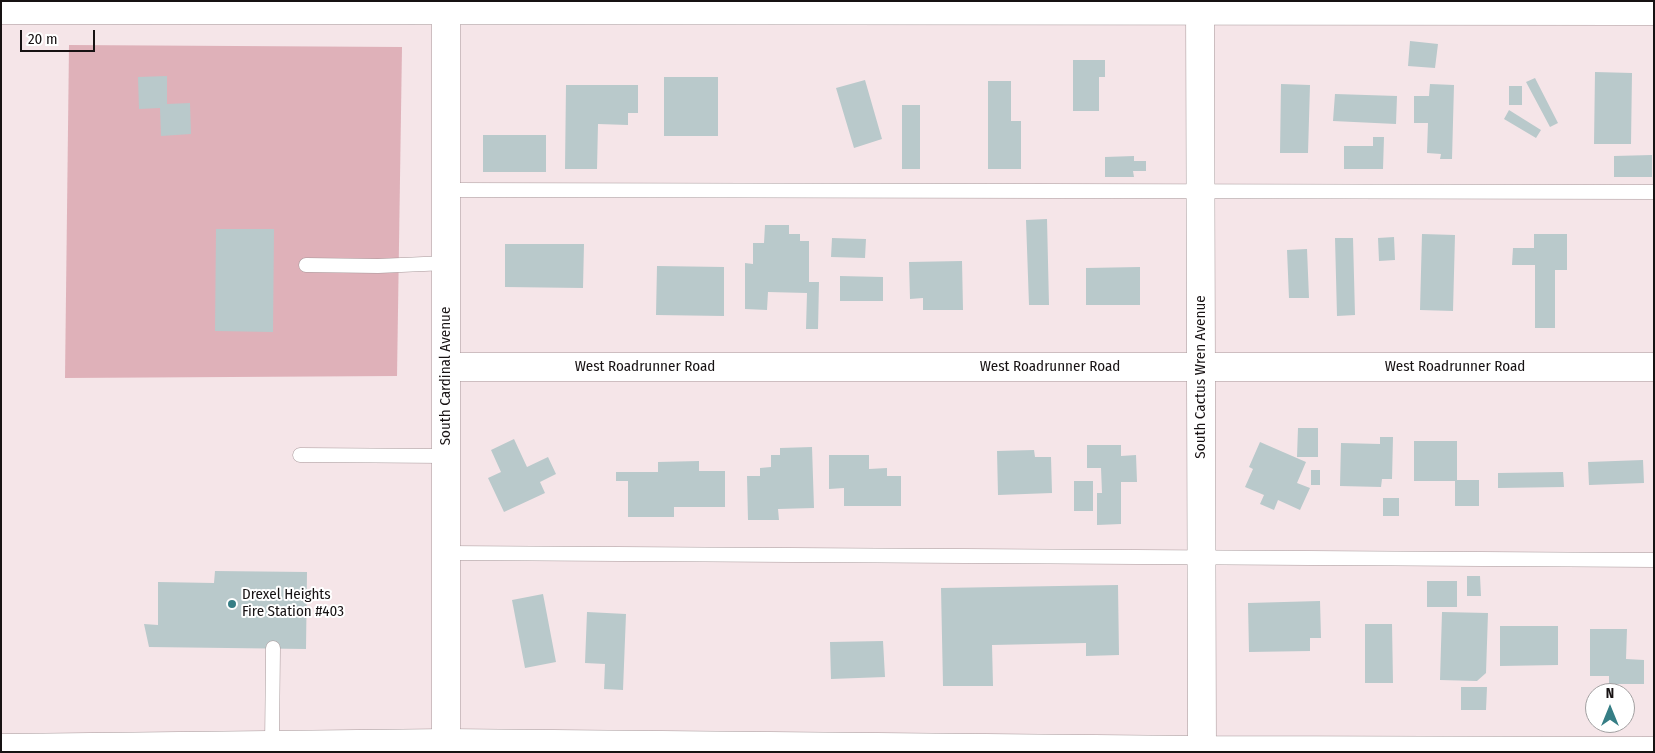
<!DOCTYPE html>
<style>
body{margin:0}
#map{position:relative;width:1655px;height:753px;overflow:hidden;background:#f5e5e8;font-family:"Fira Sans Condensed",sans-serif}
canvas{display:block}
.frame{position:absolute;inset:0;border:2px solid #171213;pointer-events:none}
.north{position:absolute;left:1585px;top:683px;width:50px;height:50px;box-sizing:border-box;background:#fff;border:1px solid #a2a0a1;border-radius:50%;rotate:0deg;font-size:14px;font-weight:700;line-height:20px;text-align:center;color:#171213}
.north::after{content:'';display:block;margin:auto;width:18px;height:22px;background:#367e85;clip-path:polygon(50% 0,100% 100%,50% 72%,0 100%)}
.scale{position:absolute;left:20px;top:30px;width:75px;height:22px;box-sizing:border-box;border:2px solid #171213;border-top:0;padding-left:6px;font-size:15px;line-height:18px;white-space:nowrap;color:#171213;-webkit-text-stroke:4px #fff;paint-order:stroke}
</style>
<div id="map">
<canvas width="1655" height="753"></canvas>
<div class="frame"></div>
<div class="north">N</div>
<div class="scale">20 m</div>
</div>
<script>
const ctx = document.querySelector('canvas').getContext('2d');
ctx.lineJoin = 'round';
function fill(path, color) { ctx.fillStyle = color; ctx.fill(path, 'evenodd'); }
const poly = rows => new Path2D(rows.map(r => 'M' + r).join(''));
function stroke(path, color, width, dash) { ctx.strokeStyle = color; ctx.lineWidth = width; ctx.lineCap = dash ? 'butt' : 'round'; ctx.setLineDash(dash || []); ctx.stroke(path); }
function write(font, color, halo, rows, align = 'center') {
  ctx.font = font + ' "Fira Sans Condensed",sans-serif'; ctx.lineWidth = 4; ctx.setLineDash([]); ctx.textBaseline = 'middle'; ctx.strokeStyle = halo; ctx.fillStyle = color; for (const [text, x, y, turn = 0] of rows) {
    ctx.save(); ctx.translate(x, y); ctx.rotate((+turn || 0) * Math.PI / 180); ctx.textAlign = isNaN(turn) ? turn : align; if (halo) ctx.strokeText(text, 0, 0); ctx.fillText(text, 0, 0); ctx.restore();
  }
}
fill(poly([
 [69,45,402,47,397,376,65,378]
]), '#dfb1b9');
fill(poly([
 [1410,41,1438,44,1435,68,1408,66],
 [1073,60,1105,60,1105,77,1099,77,1099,111,1073,111],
 [1595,72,1632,73,1631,144,1594,144],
 [167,76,167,104,190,103,191,134,161,136,160,108,139,109,138,77],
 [664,77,718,77,718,136,664,136],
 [1535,78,1558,123,1550,127,1526,82],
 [865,80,882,139,854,148,836,88],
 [988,81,1011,81,1011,121,1021,121,1021,169,988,169],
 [1281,84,1310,85,1308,153,1280,153],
 [1430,84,1454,85,1452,159,1440,159,1441,154,1427,153,1428,123,1414,123,1414,96,1429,96],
 [566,85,638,85,638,113,628,113,628,125,598,124,597,169,565,169],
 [1509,86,1522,86,1522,105,1509,105],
 [1335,94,1397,96,1396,124,1333,121],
 [902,105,920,105,920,169,902,169],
 [1509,110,1541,130,1536,138,1504,119],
 [483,135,546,135,546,172,483,172],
 [1373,137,1384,137,1383,169,1344,169,1344,146,1373,146],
 [1652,155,1652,177,1614,177,1614,156],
 [1134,156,1134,161,1146,161,1146,171,1133,171,1134,177,1105,177,1105,157],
 [1047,219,1049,305,1029,305,1026,220],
 [765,225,789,225,789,234,800,234,800,241,809,241,809,282,819,282,818,329,806,329,807,293,768,292,767,310,745,309,745,263,753,264,753,243,764,243],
 [216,229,274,229,273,332,215,331],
 [1422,234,1455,235,1453,311,1420,310],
 [1534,234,1567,234,1567,270,1555,270,1555,328,1535,328,1535,265,1512,265,1513,248,1534,248],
 [1394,237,1395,260,1379,261,1378,238],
 [832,238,866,239,865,258,831,257],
 [1335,238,1353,238,1355,315,1337,316],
 [505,244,584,244,583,288,505,287],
 [1307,249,1309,298,1289,298,1287,250],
 [962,261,963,310,923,310,923,298,910,299,909,262],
 [657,266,724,267,724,316,656,315],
 [1140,267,1140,305,1086,305,1086,268],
 [840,276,883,277,883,301,840,301],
 [1298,428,1318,428,1318,457,1297,457],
 [1380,437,1393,437,1392,479,1382,479,1381,487,1340,486,1341,443,1380,444],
 [514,439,527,467,548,457,556,474,540,482,545,493,504,512,488,478,501,472,491,450],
 [1414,441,1457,441,1457,480,1479,480,1479,506,1455,506,1455,481,1414,481],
 [1260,442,1306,462,1297,483,1310,488,1300,510,1278,500,1274,510,1260,504,1264,495,1245,487,1253,469,1249,467],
 [1087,445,1121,445,1121,456,1136,455,1137,482,1121,482,1121,524,1097,525,1097,493,1102,493,1101,468,1087,468],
 [812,447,814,508,778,509,779,520,748,520,747,476,760,476,760,468,771,467,771,455,780,455,780,448],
 [1034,450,1035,457,1051,457,1052,493,998,495,997,451],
 [829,455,869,455,869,469,887,468,887,476,901,476,901,506,844,506,844,488,829,489],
 [1643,460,1644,483,1589,485,1588,462],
 [699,461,699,471,725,471,725,507,674,507,674,517,628,517,628,481,616,481,616,472,658,472,658,462],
 [1311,470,1320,470,1320,485,1311,485],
 [1563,472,1564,487,1498,488,1498,473],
 [1074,481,1093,481,1093,511,1074,511],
 [1383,498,1399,498,1399,516,1383,516],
 [215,571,307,572,306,649,149,647,144,624,158,625,158,582,214,583],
 [1467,576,1480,576,1481,596,1467,596],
 [1427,581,1457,581,1457,607,1427,607],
 [1118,585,1119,655,1086,656,1086,643,992,645,993,686,943,686,941,588],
 [543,594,556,662,525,668,512,600],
 [1320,601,1321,638,1310,638,1310,651,1249,652,1248,603],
 [587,612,626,614,623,690,604,689,605,664,585,663],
 [1442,612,1488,613,1486,673,1477,681,1440,680],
 [1365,624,1392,624,1393,683,1365,683],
 [1500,626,1558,626,1558,665,1500,666],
 [1590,629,1627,629,1626,659,1644,660,1644,684,1609,684,1609,676,1590,676],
 [883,641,885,677,831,679,830,642],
 [1461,687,1487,687,1486,710,1461,710]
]), '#b9c9cb');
const lane = poly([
 [446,190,1654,192],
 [306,265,378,266,447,263],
 [300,455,446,456],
 [446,553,1654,560],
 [272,745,273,648]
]);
const street = poly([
 [1200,1,1202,752],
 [1,10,1654,11],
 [447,367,1654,367],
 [1,748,446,743,1202,750,1654,751]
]);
const secondary = poly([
 [446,752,446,1]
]);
stroke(lane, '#a7989a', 15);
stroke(street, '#a7989a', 29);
stroke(secondary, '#a7989a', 29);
stroke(lane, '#fff', 14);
stroke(street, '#fff', 28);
stroke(secondary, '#fff', 28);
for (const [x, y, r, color] of [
 [232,604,5,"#367e85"]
]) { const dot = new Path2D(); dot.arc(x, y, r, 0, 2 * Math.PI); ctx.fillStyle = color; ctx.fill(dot); stroke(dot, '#fff', 2); }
write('15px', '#171213', '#fff', [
 ["West Roadrunner Road",645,367],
 ["West Roadrunner Road",1050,367],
 ["West Roadrunner Road",1455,367],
 ["South Cardinal Avenue",446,376,-90],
 ["South Cactus Wren Avenue",1201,377,-90]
]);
write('15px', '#171213', '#fff', [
 ["Drexel Heights",242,595],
 ["Fire Station #403",242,612]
], 'left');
</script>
